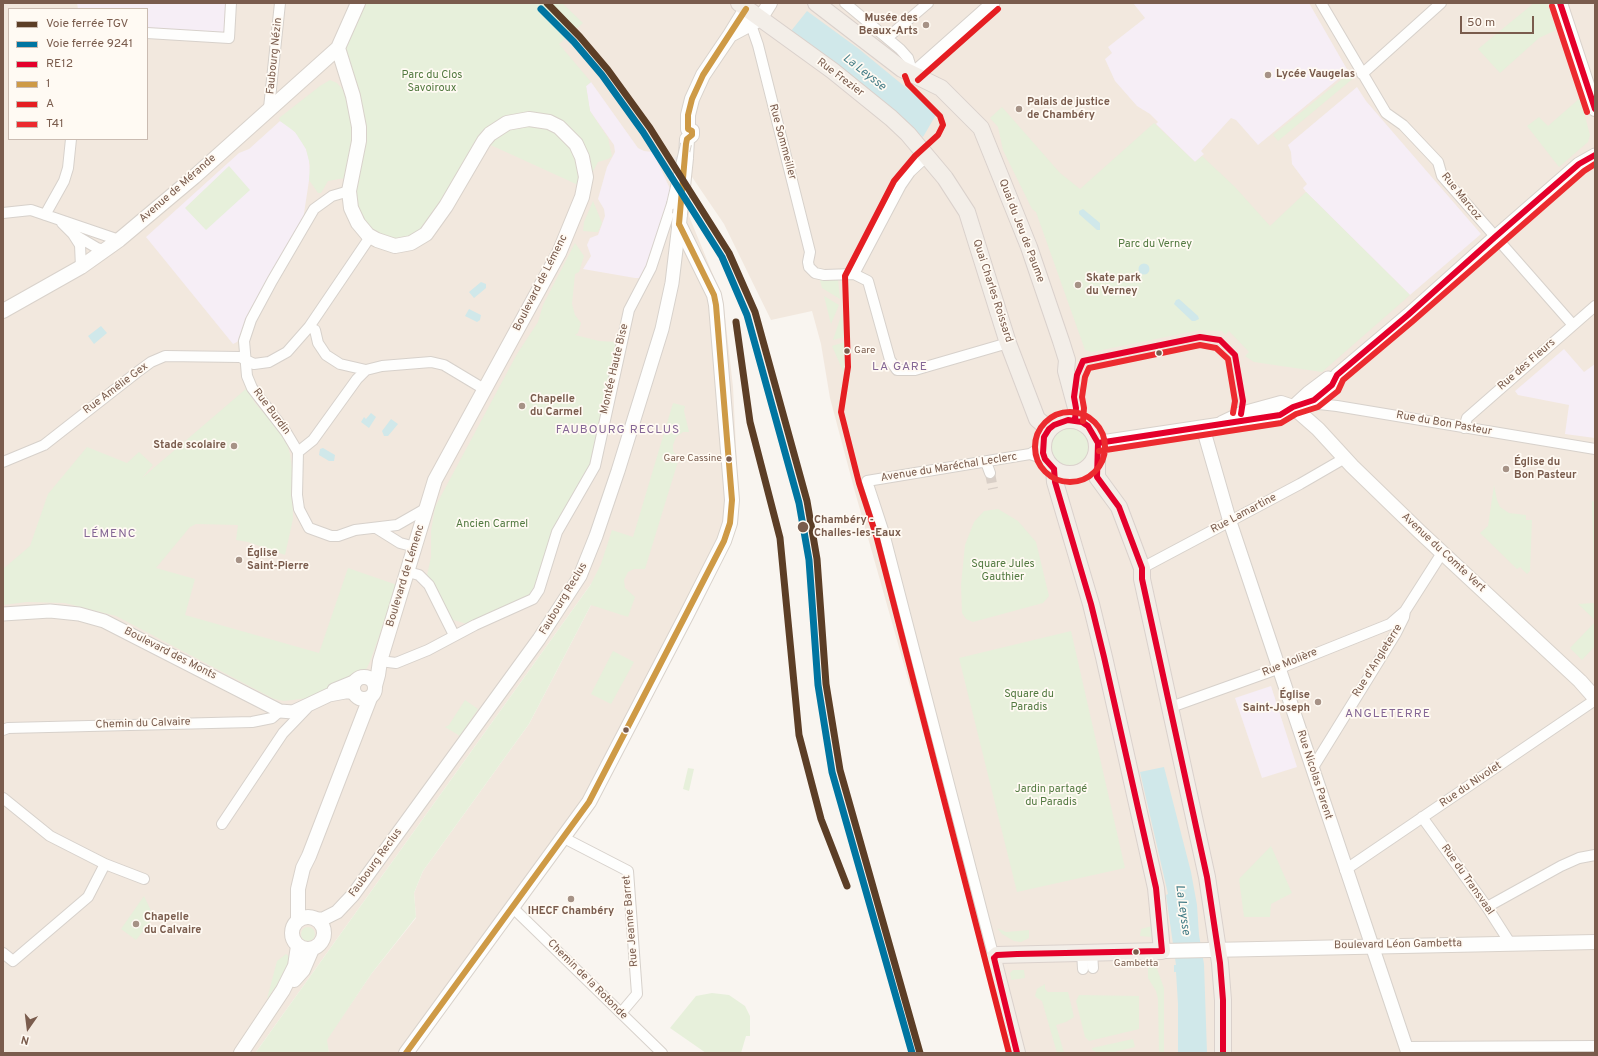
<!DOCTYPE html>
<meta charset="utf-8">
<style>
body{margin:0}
#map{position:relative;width:1598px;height:1056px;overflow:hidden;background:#f9f5f0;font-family:Overpass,sans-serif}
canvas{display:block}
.frame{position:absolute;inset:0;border:4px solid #7a5c4d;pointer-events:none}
.legend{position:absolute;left:8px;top:8px;width:140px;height:132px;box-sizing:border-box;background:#fffaf3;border:1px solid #cabbb1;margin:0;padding:5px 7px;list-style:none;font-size:12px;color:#7a5c4d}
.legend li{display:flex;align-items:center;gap:8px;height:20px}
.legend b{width:20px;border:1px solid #cabbb1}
.north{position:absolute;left:8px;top:1008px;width:40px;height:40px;-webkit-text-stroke:3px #fffaf3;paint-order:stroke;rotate:194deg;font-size:11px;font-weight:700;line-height:16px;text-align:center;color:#7a5c4d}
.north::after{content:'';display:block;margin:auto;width:14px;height:18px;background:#7a5c4d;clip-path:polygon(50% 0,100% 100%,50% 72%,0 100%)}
.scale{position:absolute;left:1460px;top:16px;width:74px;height:18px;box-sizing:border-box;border:2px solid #7a5c4d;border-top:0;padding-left:5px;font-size:12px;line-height:14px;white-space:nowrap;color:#7a5c4d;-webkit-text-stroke:3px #fffaf3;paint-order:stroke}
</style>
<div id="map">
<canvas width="1598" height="1056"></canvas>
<div class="frame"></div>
<ul class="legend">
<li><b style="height:5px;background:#5c3e26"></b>Voie ferrée TGV</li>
<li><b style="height:5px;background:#0075a1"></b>Voie ferrée 9241</li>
<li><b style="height:5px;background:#e4002b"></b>RE12</li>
<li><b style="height:5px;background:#ce9a46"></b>1</li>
<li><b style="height:5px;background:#e51e22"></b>A</li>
<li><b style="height:5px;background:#ec2a2f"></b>T41</li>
</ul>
<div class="north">N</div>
<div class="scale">50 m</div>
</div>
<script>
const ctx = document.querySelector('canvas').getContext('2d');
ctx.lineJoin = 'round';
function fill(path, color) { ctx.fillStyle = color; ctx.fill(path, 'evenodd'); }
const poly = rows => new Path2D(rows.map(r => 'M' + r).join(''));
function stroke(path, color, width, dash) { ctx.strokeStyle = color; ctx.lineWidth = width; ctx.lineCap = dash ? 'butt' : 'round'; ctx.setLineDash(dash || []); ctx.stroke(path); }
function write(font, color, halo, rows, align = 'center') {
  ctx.font = font + ' Overpass,sans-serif'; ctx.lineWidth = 3.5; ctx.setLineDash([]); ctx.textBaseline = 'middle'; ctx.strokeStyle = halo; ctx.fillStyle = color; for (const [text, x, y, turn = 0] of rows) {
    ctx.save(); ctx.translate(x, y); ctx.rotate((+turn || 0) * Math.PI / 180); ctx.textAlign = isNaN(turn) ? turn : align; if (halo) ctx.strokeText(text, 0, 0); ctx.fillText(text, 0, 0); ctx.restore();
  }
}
fill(poly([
 [3,3,1595,3,1595,1053,1014,1053,855,492,830,398,821,344,812,311,771,320,724,224,692,177,689,216,723,299,733,387,739,507,737,524,578,812,400,1053,329,1053,326,1040,372,973,416,918,414,893,423,871,529,724,591,605,591,584,256,1052,257,1053,6,1053,3,1051],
 [9,9,147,9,147,139,9,139]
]), '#f2e8de');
fill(poly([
 [77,3,227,3,226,35,147,30,147,9,78,9],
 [1133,3,1309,3,1348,71,1258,145,1236,120,1231,118,1201,151,1204,154,1195,162,1156,124,1158,122,1150,114,1137,106,1115,81,1105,59,1112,53,1108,47,1145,18],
 [591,82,638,148,644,151,653,152,672,193,643,278,635,278,583,269,591,256,587,245,590,238,598,235,605,216,604,209,598,199,607,167,615,152,614,145,590,111,586,86],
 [1357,87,1366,101,1481,234,1410,295,1306,192,1303,188,1307,184,1292,164,1291,152,1288,145],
 [280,121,289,126,298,135,306,149,309,159,310,174,303,220,237,342,233,344,146,237,239,153,249,149],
 [1564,349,1584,372,1595,364,1595,438,1565,434,1569,405,1518,395,1515,391],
 [1271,686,1297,767,1262,778,1235,698]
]), '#f6eef6');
fill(poly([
 [358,3,562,3,583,23,559,44,591,82,586,86,590,111,608,138,612,156,608,159,598,162,585,187,576,184,484,142,419,239,377,240,351,208,359,141,338,48],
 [1534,3,1547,3,1556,30,1539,38,1500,73,1478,49],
 [1352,71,1356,76,1278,141,1273,135],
 [330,80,337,83,345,92,356,127,345,178,328,181,321,193,318,193,309,180,310,165,306,149,295,132,280,121,279,118,320,86],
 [1580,98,1590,135,1588,142,1559,167,1527,126,1539,117,1548,126],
 [1002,107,1060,173,1080,189,1154,123,1195,162,1202,156,1235,187,1270,226,1306,192,1410,295,1322,372,1254,362,1245,356,1249,352,1229,331,1225,335,1222,331,1200,330,1092,352,1085,350,1036,212,1032,209,1003,150,998,127,990,118],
 [229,166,250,190,206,230,185,208],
 [593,201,602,223,598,232,595,232,583,231,584,222],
 [575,243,584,256,579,272,575,274,572,304,575,315,581,323,578,333,575,335,599,341,617,342,610,380,590,468,533,593,481,619,467,624,450,619,427,575,431,557,431,531,435,507,517,354,538,322,543,305],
 [838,279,840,299,822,288,820,280],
 [824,296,839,305,831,324],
 [842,313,844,337,833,340],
 [845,342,847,360,845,370,843,371,832,346],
 [247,388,255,403,281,432,287,443,290,454,292,469,293,519,285,555,248,542,236,540,238,525,196,524,190,527,156,568,195,579,185,615,319,653,348,568,397,585,371,659,367,668,357,675,309,698,284,701,274,699,116,616,65,603,27,602,3,605,3,569,30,546,48,494,87,447,127,463,139,452,153,465,142,478],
 [673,403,685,406,684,411,689,432,683,432,676,437,673,445,673,451,679,458,645,569,634,569,628,572,624,580,625,588,635,597,628,617,591,605,529,724,423,871,414,893,416,917,372,973,327,1040,329,1053,257,1053,256,1052,591,584,601,564,612,530,633,537],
 '1049 447a22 22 0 1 1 44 0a22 22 0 1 1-44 0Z',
 [1494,485,1497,500,1500,507,1509,513,1526,515,1526,520,1532,520,1530,571,1527,574,1520,567,1517,569,1480,533,1488,526],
 [1592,501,1595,502,1595,620,1578,604,1595,603],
 [998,509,1018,521,1036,542,1049,596,1043,603,973,622,966,619,962,613,961,585,965,545,974,522,984,511],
 [1595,622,1595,646,1582,660,1570,648],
 [1071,631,1125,868,1017,892,959,658],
 [613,651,634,662,611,704,591,694],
 [465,700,478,709,460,736,445,727,449,725],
 [688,768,694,769,689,791,683,789],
 [1271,846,1292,893,1271,904,1270,917,1244,917,1239,879],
 [144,896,154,917,136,940,121,929],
 [1152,926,1155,935,1152,937,1140,936,1141,929],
 '301 934a7 7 0 1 1 14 0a7 7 0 1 1-14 0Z',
 [997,928,1006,932,1029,930,1029,938,1021,942,1014,941,1002,934],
 [286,954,291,958,284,975,267,999,277,961],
 [1156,966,1164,988,1164,1053,1159,1053,1158,999,1156,991,1148,978,1148,967],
 [1013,970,1024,970,1025,978,1011,980,1010,973],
 [1045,984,1045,989,1048,992,1068,992,1074,1017,1066,1022,1056,1025,1064,1053,1057,1053,1042,1001,1037,998,1035,996,1037,989],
 [712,993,729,995,745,1006,750,1016,750,1036,746,1036,741,1053,706,1053,670,1028,696,996],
 [1079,995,1139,996,1139,1029,1089,1041,1085,1037,1076,1001],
 [1133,1039,1135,1047,1110,1053,1096,1053,1095,1051,1093,1051,1092,1048]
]), '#e7f0db');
fill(poly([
 [807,11,859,49,937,113,923,137,831,59,791,31],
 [1083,209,1100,223,1100,230,1097,230,1079,214,1079,211],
 '1138.5 269a5.5 5.5 0 1 1 11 0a5.5 5.5 0 1 1-11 0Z',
 [481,282,486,284,486,288,474,298,469,292],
 [1179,299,1198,316,1199,319,1195,321,1192,321,1174,304,1176,300],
 [469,309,481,315,480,320,477,322,465,316],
 [101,326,107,333,94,344,88,336],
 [371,413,376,417,369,428,361,422,364,417,366,419],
 [391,419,398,424,388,436,384,436,382,431],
 [323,448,335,455,334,461,329,461,319,455,320,449],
 [1164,767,1191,872,1197,905,1199,935,1204,964,1207,1053,1178,1053,1178,1004,1176,972,1174,972,1174,965,1176,965,1166,895,1168,894,1140,772]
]), '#d0e8ea');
stroke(poly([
 [990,473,993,489]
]), '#d9cfc7', 10, [10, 5]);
const minor = poly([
 [845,3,900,49,908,58,913,74],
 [1321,3,1386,113,1403,125,1438,162,1442,176,1573,325],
 [749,19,758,45,810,252,808,262,809,267,815,273,824,275,854,274,868,281,890,360,897,370,915,370,1008,343],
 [147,33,229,38,231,3],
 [887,38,928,3],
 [1362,74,1441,3],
 [269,108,280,3],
 [349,191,332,196,314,209,272,281,251,320,244,341,247,376,252,388,286,432,298,452,297,495,299,509,309,528,331,536,338,536,355,530,397,525,425,509],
 [3,213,31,210,119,240],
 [45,215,64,181,68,168,71,139],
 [62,223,73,234,80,245,81,267],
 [75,235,97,248,105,250],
 [854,274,901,185,910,172,927,156],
 [309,327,315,330,318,343,326,355,340,364,366,370],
 [1307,406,1319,404,1337,406,1595,449],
 [1464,428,1467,418,1595,306],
 [298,452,313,440,357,379,366,370,382,366,431,362,444,365,484,389],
 [1030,454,1045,459],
 [3,462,44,445,136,373,151,362,165,356,240,357,254,364,269,362,287,352,309,327,370,237],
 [986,462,990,473],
 [376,528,400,543,415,547],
 [1142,568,1300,484,1345,458],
 [408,572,419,575,429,585,454,635],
 [380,661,396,663,428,650,475,625,524,603,533,599,539,590,557,532,595,466,629,310,651,268,672,204],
 [1171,707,1280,668,1390,624,1405,611],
 [3,730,8,728,252,722,272,718,280,711],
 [1312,769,1396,633,1404,617,1405,611,1442,553],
 [3,798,50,836,105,864,88,897,13,961,3,953],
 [1422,817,1487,907,1510,943],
 [222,824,283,733,307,708],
 [564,838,628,871,637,994,621,1013],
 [105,864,144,879],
 [1345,870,1595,700],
 [512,907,662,1053],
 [1487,907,1561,866,1579,858,1595,855],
 [1082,952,1083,969],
 [1092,952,1093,968],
 [994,958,884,533,867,481,1030,454,1043,446],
 [1406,1047,1595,1046]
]);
const tertiary = poly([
 [913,74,993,3],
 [1295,405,1308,393,1328,378],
 [1293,407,1314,400,1332,385,1337,375,1408,315,1495,237,1579,164,1595,155],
 [1205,427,1205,435,1230,522,1408,1053],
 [3,614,50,611,79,614,104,621,280,711,293,712,329,695,345,692,354,692],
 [334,690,356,681],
 [317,919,323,919,337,912,353,895,539,639,580,576,596,536,618,471,662,329,672,283,679,224]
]);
const secondary = poly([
 [358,3,338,48,353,96,359,127,359,141,349,191,351,208,358,223,368,235,377,240,395,246,411,243,426,234,446,206,484,141,490,134,507,123,529,119,549,122,559,127,576,144,582,157,586,177,582,197,559,253,435,480,380,661,378,675,375,686],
 [1560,3,1595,109],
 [730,35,760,19,770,3],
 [686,157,687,139,692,135,692,131,688,129,688,115,692,99,703,75,730,35,746,9,747,3],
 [3,311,81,267,119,240,194,177,338,48],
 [1222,423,1241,414,1281,403,1293,407,1318,429,1352,466,1420,532,1580,681,1595,698],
 [1098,443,1271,417,1280,415,1293,407],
 '353 688a11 11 0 1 1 22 0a11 11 0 1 1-22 0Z',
 '292 933a16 16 0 1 1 32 0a16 16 0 1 1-32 0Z',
 [298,920,298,889,303,868,309,856,370,698],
 [1162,951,1595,942],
 [294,980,303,970,312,949],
 [241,1053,283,990,295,966,298,946],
 [406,1053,589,802,687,614,724,541,730,523,732,500,716,305,714,295,679,224,680,214]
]);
const primary = poly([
 [739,3,833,71,891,118,908,134,945,178,967,212,1008,343,1037,419,1049,429],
 [816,3,902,69,941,88,981,128,1029,247,1061,341,1067,360,1066,371,1076,408,1075,420],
 '1043 447a27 27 0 1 1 54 0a27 27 0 1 1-54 0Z',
 [1097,454,1097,477,1119,507,1142,568,1142,579,1207,877,1220,963,1223,1000,1223,1053],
 [1017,1053,994,963,994,958,997,955,1162,951,1156,888,1104,657,1091,604,1055,482,1054,469]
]);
stroke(minor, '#d7d1cb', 12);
stroke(tertiary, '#d7d1cb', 15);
stroke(secondary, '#d9d2cb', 16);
stroke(primary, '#dad1cc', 18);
stroke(minor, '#fefefd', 10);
stroke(tertiary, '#fefefd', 13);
stroke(secondary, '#fefefd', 14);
stroke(primary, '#f3eee8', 16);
stroke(poly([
 [676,157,690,181]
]), '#e6e3e7', 3, [6, 4]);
const minorBridge = poly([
 [672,204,686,144]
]);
const secondaryBridge = poly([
 [680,214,686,158]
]);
stroke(minorBridge, '#d7d1cb', 12, []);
stroke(secondaryBridge, '#d9d2cb', 16, []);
stroke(minorBridge, '#fefefd', 10);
stroke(secondaryBridge, '#fefefd', 14);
stroke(poly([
 [1560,3,1595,109],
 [1075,420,1076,408,1074,397,1077,375,1083,361,1200,337,1220,340,1235,355,1243,401,1241,414],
 [1098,443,1280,415,1293,407,1314,400,1332,385,1337,375,1408,315,1495,237,1579,164,1595,155],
 [1054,469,1045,459,1043,453,1044,437,1049,429,1054,425,1068,420,1082,422,1088,426,1098,443,1097,477,1119,507,1142,568,1142,579,1207,877,1220,963,1223,1000,1223,1053],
 [1054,469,1055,482,1091,604,1104,657,1156,888,1162,951],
 [994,958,997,955,1017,954,1162,951],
 [994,958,1017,1053]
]), '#e4002b', 6);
stroke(poly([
 [679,224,686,144,687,139,692,135,692,131,688,129,688,115,692,99,703,75,746,9],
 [406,1053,589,802,724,541,730,523,732,500,716,305,714,295,679,224]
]), '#ce9a46', 6);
stroke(poly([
 [905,76,908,84,940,116,943,125,938,135,915,156,894,181,845,276,848,367,841,412,859,483,876,535,1009,1053],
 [918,80,998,9]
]), '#e51e22', 6);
stroke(poly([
 [1552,6,1587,112],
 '1035 447a35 35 0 1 1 70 0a35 35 0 1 1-70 0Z',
 [1083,421,1084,408,1082,397,1085,377,1089,368,1200,345,1216,348,1228,359,1235,401,1233,413],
 [1099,451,1281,423,1296,414,1318,407,1338,391,1343,380,1413,321,1584,171,1595,164]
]), '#ec2a2f', 6);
stroke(poly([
 [547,3,580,37,608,70,650,128,729,253,755,312,807,501,817,559,826,684,840,770,920,1053],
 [736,322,750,422,780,538,799,735,821,819,847,886]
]), '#5c3e26', 7);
stroke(poly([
 [541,9,574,42,602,75,643,132,722,257,747,315,799,503,809,560,818,685,832,772,912,1053]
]), '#0075a1', 7);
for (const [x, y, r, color] of [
 [926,25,4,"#a69286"],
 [1268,75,4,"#a69286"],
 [1019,109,4,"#a69286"],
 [1078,285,4,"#a69286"],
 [847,351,3.5,"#7a5c4d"],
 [1159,353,3.5,"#7a5c4d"],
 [522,406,4,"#a69286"],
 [234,446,4,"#a69286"],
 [729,459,3.5,"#7a5c4d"],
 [1506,469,4,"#a69286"],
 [803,527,6,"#7a5c4d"],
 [239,560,4,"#a69286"],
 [1318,702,4,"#a69286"],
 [626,730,3.5,"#7a5c4d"],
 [571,899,4,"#a69286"],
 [136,924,4,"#a69286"],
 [1136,952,3.5,"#7a5c4d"]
]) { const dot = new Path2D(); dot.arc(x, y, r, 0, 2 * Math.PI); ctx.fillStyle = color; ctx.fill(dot); stroke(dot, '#fffaf3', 1.5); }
write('10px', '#7a5c4d', '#fffaf3', [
 ["Gare",854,351],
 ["Gare Cassine",722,459,"right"],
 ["Gambetta",1136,964,"center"]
], 'left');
write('bold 11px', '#7a5c4d', '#fffaf3', [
 ["Musée des",918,19,"right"],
 ["Beaux-Arts",918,32,"right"],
 ["Lycée Vaugelas",1276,75],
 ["Palais de justice",1027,103],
 ["de Chambéry",1027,116],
 ["Skate park",1086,279],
 ["du Verney",1086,292],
 ["Chapelle",530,400],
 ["du Carmel",530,413],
 ["Stade scolaire",226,446,"right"],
 ["Église du",1514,463],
 ["Bon Pasteur",1514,476],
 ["Église",247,554],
 ["Saint-Pierre",247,567],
 ["Église",1310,696,"right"],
 ["Saint-Joseph",1310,709,"right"],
 ["IHECF Chambéry",571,912,"center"],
 ["Chapelle",144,918],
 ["du Calvaire",144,931]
], 'left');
write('11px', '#7a5c4d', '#fffaf3', [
 ["Faubourg Nézin",275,56,-84],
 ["Rue Frezier",840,78,37],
 ["Rue Sommeiller",782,142,75],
 ["Avenue de Mérande",178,189,-41],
 ["Rue Marcoz",1461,197,51],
 ["Quai du Jeu de Paume",1021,231,69],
 ["Boulevard de Lémenc",541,283,-63],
 ["Quai Charles Roissard",992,291,72],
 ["Rue des Fleurs",1527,365,-41],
 ["Montée Haute Bise",615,369,-77],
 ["Rue Amélie Gex",116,389,-37],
 ["Rue Burdin",271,412,53],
 ["Rue du Bon Pasteur",1444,424,10],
 ["Avenue du Maréchal Leclerc",949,468,-9],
 ["Rue Lamartine",1244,514,-28],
 ["Avenue du Comte Vert",1443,553,43],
 ["Boulevard de Lémenc",406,576,-73],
 ["Faubourg Reclus",564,599,-59],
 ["Boulevard des Monts",170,654,27],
 ["Rue d'Angleterre",1378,661,-58],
 ["Rue Molière",1290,663,-22],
 ["Chemin du Calvaire",143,724,-2],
 ["Rue Nicolas Parent",1314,775,72],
 ["Rue du Nivolet",1471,785,-34],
 ["Faubourg Reclus",376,863,-54],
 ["Rue du Transvaal",1467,880,55],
 ["Rue Jeanne Barret",631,921,-95],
 ["Boulevard Léon Gambetta",1398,945,-1],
 ["Chemin de la Rotonde",587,980,45]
]);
write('11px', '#537a41', '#fffaf3', [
 ["Parc du Clos",432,76],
 ["Savoiroux",432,89],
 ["Parc du Verney",1155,245],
 ["Ancien Carmel",492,525],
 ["Square Jules",1003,565],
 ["Gauthier",1003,578],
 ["Square du",1029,695],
 ["Paradis",1029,708],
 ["Jardin partagé",1051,790],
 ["du Paradis",1051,803]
]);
write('bold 11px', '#7a5c4d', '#fffaf3', [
 ["Chambéry -",814,521],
 ["Challes-les-Eaux",814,534]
], 'left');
write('italic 12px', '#437c86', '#fffaf3', [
 ["La Leysse",864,73,38],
 ["La Leysse",1182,910,82]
]);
ctx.letterSpacing = '1px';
write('12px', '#846695', '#fffaf3', [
 ["LA GARE",900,368],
 ["FAUBOURG RECLUS",618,431],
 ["LÉMENC",110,535],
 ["ANGLETERRE",1388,715]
]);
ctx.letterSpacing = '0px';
</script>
